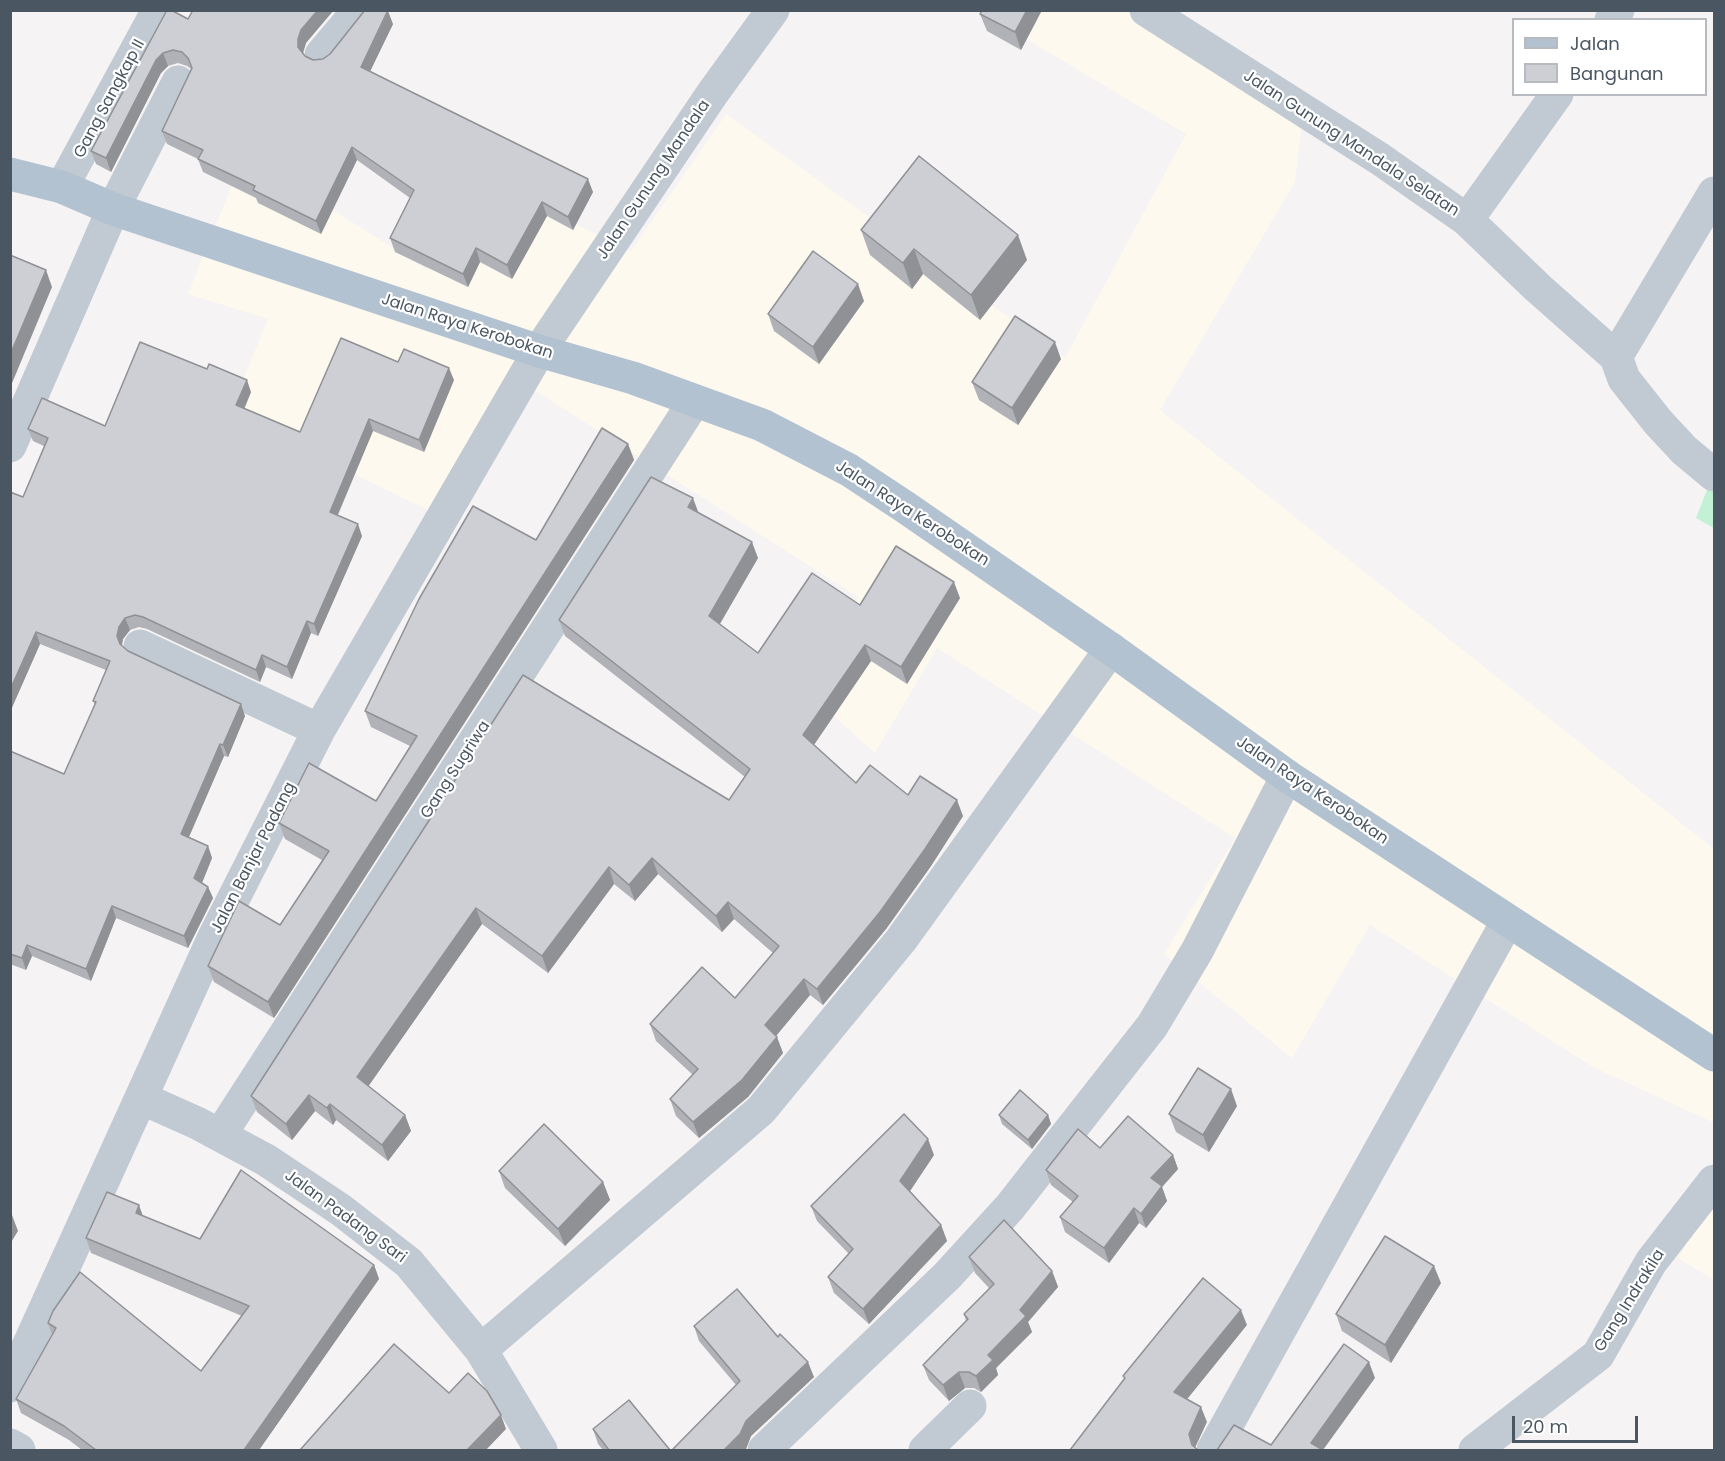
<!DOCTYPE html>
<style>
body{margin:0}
#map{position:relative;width:1725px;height:1461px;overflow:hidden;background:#f5f3f3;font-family:Poppins,sans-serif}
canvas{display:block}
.frame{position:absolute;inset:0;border:12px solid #4a5661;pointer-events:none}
.legend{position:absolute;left:1512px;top:18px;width:195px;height:78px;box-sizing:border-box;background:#fff;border:2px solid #b7bbc0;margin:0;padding:8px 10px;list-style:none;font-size:18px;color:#4a5661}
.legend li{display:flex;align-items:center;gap:12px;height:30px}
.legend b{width:30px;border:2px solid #b7bbc0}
.scale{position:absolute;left:1512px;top:1416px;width:126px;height:27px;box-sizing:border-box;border:3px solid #4a5661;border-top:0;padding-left:8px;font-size:18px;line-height:21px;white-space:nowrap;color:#4a5661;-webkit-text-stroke:4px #fff;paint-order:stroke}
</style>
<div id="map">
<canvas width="1725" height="1461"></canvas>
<div class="frame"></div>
<ul class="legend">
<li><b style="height:8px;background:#b3c2d1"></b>Jalan</li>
<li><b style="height:16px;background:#cdcfd5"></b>Bangunan</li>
</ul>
<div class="scale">20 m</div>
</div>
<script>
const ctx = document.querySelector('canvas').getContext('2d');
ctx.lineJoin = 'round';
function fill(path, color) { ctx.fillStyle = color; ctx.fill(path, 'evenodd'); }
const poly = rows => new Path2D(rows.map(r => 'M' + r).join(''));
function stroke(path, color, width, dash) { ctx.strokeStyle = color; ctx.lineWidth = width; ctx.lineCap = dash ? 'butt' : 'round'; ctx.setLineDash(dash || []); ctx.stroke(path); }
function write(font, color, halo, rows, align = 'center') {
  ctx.font = font + ' Poppins,sans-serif'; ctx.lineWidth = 4.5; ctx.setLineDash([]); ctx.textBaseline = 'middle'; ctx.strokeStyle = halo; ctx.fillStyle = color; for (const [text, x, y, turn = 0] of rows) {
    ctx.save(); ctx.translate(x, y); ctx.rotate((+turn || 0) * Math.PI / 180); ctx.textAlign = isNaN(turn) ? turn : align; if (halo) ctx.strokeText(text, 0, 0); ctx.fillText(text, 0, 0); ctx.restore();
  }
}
fill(poly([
 [979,11,1149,11,1305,97,1295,182,1160,410,1714,849,1714,1123,1593,1067,1370,925,1292,1058,1164,954,1235,838,937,648,875,753,800,686,858,597,536,391,526,391,436,514,303,449,224,426,268,319,188,294,238,170,328,207,426,269,483,179,631,251,726,114,1065,358,1186,134],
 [1714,1197,1714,1280,1678,1258]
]), '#fdf9ef');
fill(poly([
 [1714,472,1714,528,1696,518]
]), '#c3f1d5');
stroke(poly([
 [1146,10,1380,159,1467,220,1538,288,1616,357,1624,379,1658,422,1684,450,1714,475],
 [1611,20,1618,10],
 [321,55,359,10],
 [62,187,158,10],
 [1467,220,1557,94],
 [1616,357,1714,193],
 [10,446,113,209,178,82],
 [140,646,319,730],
 [141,1098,197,1123,266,1160,341,1210,409,1263,481,1350,541,1450],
 [224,1129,688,411],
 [481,1350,761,1110,901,940,1111,649],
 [10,1386,213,939,319,730,539,351,712,94,773,10],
 [10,1445,19,1450],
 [764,1450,947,1276,1010,1207,1152,1026,1197,951,1287,776],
 [925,1450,970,1406],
 [1213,1450,1507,922],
 [1475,1450,1598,1355,1651,1262,1714,1181]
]), '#c1cad2', 33);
stroke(poly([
 [10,174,62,187,113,209,539,351,633,378,762,425,849,470,905,507,1111,649,1287,776,1714,1055]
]), '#b3c2d1', 33);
fill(poly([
 [1042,10,1021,50,987,31,980,14],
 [188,19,306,43,303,54,305,56,313,60,323,59,393,24,370,71,593,192,573,230,547,216,512,279,480,262,468,287,395,252,390,238,410,198,357,160,321,234,258,203,256,198,203,172,198,159,167,144,162,131,191,69,187,66,178,63,168,66,161,73,111,172,96,164,91,151],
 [861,230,1027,260,980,320,923,274,912,289,870,255],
 [864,301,819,364,774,331,768,314],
 [1061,359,1018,425,979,400,972,382],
 [398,362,454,380,424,452,373,431,338,515,362,536,318,636,311,633,292,679,266,667,260,682,147,629,139,627,130,630,123,639,122,646,128,651,245,716,228,757,224,756,189,837,208,846,212,858,202,883,208,887,213,898,188,948,116,918,91,981,32,956,26,970,10,964,10,751,64,774,95,705,93,701,106,670,40,644,10,712,23,497,44,446,33,441,28,429,105,426,251,392,244,408,300,432],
 [628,444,634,460,274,1018,214,982,208,966,280,925,322,860,285,839,279,823,376,801,410,746,371,727,365,711,536,540],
 [698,512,758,558,720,624,758,653,860,605,960,598,907,684,871,661,814,745,856,783,908,795,963,816,931,866,886,929,823,1005,810,995,776,1036,783,1053,748,1097,699,1138,676,1116,670,1099,693,1075,656,1041,650,1024,735,998,773,953,734,919,722,932,658,874,635,901,614,884,548,973,482,924,368,1086,405,1115,411,1131,388,1161,336,1120,333,1125,315,1111,292,1140,257,1112,251,1096,523,675,729,800,745,777,565,636,559,620],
 [1237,1106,1209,1152,1176,1132,1169,1114],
 [999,1115,1048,1115,1051,1124,1032,1149,1002,1124],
 [1100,1148,1173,1155,1178,1169,1162,1187,1167,1201,1146,1228,1139,1223,1109,1263,1065,1232,1060,1217,1073,1202,1051,1185,1046,1170],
 [934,1155,910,1191,941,1225,947,1241,869,1324,834,1293,828,1277,849,1254,817,1221,811,1206],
 [499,1171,603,1182,610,1200,565,1246,505,1188],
 [143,1216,200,1239,374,1265,379,1279,259,1450,82,1450,69,1440,21,1413,16,1399,52,1335,48,1323,201,1371,242,1316,91,1253,86,1238],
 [969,1257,1052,1271,1058,1287,1028,1322,1032,1332,996,1368,998,1375,981,1392,974,1388,965,1388,949,1401,929,1380,923,1365,966,1321,964,1314,989,1288,975,1273],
 [1441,1283,1391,1363,1342,1331,1336,1314],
 [694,1326,778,1337,814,1377,751,1436,746,1449,736,1385,699,1341],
 [593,1429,670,1450,603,1450,598,1444]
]), '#b0b2b7');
fill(poly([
 [318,10,334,10,306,43,303,52,303,61,298,47,298,39,301,30],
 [1027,10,1042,10,1021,50,1015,32],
 [388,11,393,24,366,80,361,67],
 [163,53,168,66,161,73,111,172,106,158,156,60],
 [352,147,357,160,321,234,316,221],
 [588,179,593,192,573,230,568,217],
 [542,202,547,216,512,279,507,265],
 [1018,235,1027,260,980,320,971,295],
 [476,248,480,262,468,287,463,274],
 [914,249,923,274,912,289,903,263],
 [46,270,52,287,10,388,10,355],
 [858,284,864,301,819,364,813,347],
 [1055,342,1061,359,1018,425,1012,408],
 [449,368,454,380,424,452,419,440],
 [247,380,251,392,241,417,236,405],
 [369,419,373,431,334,523,330,512],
 [628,444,634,460,274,1018,268,1002],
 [693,498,699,514,688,507],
 [358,524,362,536,318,636,314,624],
 [752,542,758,558,715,632,709,616],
 [954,582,960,598,907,684,901,667],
 [125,618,130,630,123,639,121,648,117,636,119,627],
 [307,621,311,633,292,679,287,667],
 [36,632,40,644,10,712,10,690],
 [865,645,871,661,809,752,803,735],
 [262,655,266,667,260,682,256,670],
 [241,704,245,716,228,757,223,745],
 [220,744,224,756,185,846,181,834],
 [957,800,963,816,931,866,886,929,823,1005,817,989],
 [208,846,212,858,199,890,194,878],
 [652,858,658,874,635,901,629,885],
 [609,867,614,884,548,973,542,956],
 [208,887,213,898,188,948,184,936],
 [728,902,734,919,722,932,716,916],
 [112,906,116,918,91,981,86,969],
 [476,908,482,924,363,1094,357,1077],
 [27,945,32,956,26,970,22,958],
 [804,979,810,995,771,1042,765,1025],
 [777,1037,783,1053,748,1097,699,1138,693,1122],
 [1231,1089,1237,1106,1209,1152,1203,1135],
 [309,1095,315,1111,292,1140,286,1124],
 [330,1104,336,1120,333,1125,327,1108],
 [405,1115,411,1131,388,1161,382,1145],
 [1048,1115,1051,1124,1032,1149,1028,1140],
 [928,1139,934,1155,906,1197,900,1181],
 [1173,1155,1178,1169,1162,1187,1167,1201,1146,1228,1141,1214,1151,1178],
 [603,1182,610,1200,565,1246,558,1229],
 [139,1205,144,1219,136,1213],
 [1134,1208,1139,1223,1109,1263,1104,1248],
 [12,1215,18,1231,10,1244,10,1217],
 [941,1225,947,1241,869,1324,863,1309],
 [374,1265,379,1279,259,1450,244,1450],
 [1434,1266,1441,1283,1391,1363,1385,1345],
 [1052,1271,1058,1287,1028,1322,1032,1332,996,1368,998,1375,981,1392,976,1376,988,1355,1020,1310],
 [1241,1310,1247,1325,1180,1408,1174,1392],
 [808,1362,814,1377,751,1436,746,1449,744,1450,724,1450,746,1421],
 [1369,1362,1375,1378,1323,1450,1311,1443],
 [959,1372,965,1388,949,1401,943,1385],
 [1201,1407,1207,1422,1194,1450,1189,1434],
 [501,1415,506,1429,486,1450,467,1450]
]), '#909195');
const building = poly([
 [167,10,171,10,188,19,193,10,318,10,301,30,298,39,298,47,305,56,313,60,323,59,330,54,365,10,388,10,361,67,588,179,568,217,542,202,507,265,476,248,463,274,390,238,414,190,352,147,316,221,253,190,255,186,198,159,203,150,162,131,192,68,188,58,182,52,173,50,163,53,156,60,106,158,91,151,167,10],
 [982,10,1027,10,1015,32,980,14,982,10],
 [919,156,1018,235,971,295,914,249,903,263,861,230,919,156],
 [813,251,858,284,813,347,768,314,813,251],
 [10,255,46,270,10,355,10,255],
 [1015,316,1055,342,1012,408,972,382,1015,316],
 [341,338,398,362,404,349,449,368,419,440,369,419,330,512,358,524,314,624,307,621,287,667,262,655,256,670,143,617,135,615,125,618,119,627,117,636,120,644,128,651,241,704,223,745,220,744,181,834,208,846,194,878,208,887,184,936,112,906,86,969,27,945,22,958,10,954,10,751,64,774,96,702,93,701,110,661,36,632,10,690,10,492,23,497,48,438,28,429,42,398,105,426,140,342,207,369,209,364,247,380,236,405,300,432,341,338],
 [602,428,628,444,268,1002,208,966,239,901,280,925,329,851,279,823,309,763,376,801,417,736,365,711,419,599,473,506,536,540,602,428],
 [651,477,693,498,688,507,752,542,709,616,758,653,812,573,860,605,896,546,954,582,901,667,865,645,803,735,856,783,870,765,908,795,920,776,957,800,925,849,880,912,817,989,804,979,765,1025,777,1037,742,1080,693,1122,670,1099,698,1069,650,1024,702,967,735,998,779,946,728,902,716,916,652,858,629,885,609,867,542,956,476,908,357,1077,405,1115,382,1145,330,1104,327,1108,309,1095,286,1124,251,1096,523,675,729,800,750,769,559,620,651,477],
 [1198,1068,1231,1089,1203,1135,1169,1114,1198,1068],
 [1020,1090,1048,1115,1028,1140,999,1115,1020,1090],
 [904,1114,928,1139,900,1181,941,1225,863,1309,828,1277,853,1249,811,1206,904,1114],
 [1128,1116,1173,1155,1151,1178,1162,1186,1141,1214,1134,1208,1104,1248,1060,1217,1078,1196,1046,1170,1078,1129,1100,1148,1128,1116],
 [544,1124,603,1182,558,1229,499,1171,544,1124],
 [241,1170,374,1265,244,1450,96,1450,64,1426,16,1399,56,1328,48,1323,53,1311,80,1272,201,1371,249,1306,86,1238,107,1192,139,1205,136,1213,200,1239,241,1170],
 [1004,1220,1052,1271,1020,1310,1026,1316,988,1355,993,1360,976,1376,969,1372,959,1372,943,1385,923,1365,968,1319,964,1314,994,1284,969,1257,1004,1220],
 [1385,1236,1434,1266,1385,1345,1336,1314,1385,1236],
 [1203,1278,1241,1310,1174,1392,1201,1407,1189,1434,1192,1445,1198,1450,1070,1450,1125,1378,1123,1376,1203,1278],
 [737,1289,778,1337,780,1334,808,1362,746,1421,740,1434,724,1450,672,1450,740,1381,694,1326,737,1289],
 [394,1344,449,1393,468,1373,487,1391,501,1415,467,1450,300,1450,394,1344],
 [1344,1344,1369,1362,1311,1443,1323,1450,1217,1450,1234,1425,1271,1445,1344,1344],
 [629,1400,670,1450,609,1450,593,1429,629,1400]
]);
fill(building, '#cdcfd5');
stroke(building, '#909195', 1.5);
write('16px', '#4a5661', '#fff', [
 ["Gang Sangkap II",110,99,-62],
 ["Jalan Gunung Mandala Selatan",1351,144,33],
 ["Jalan Gunung Mandala",654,180,-56],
 ["Jalan Raya Kerobokan",467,327,18],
 ["Jalan Raya Kerobokan",912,514,33],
 ["Gang Sugriwa",456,770,-57],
 ["Jalan Raya Kerobokan",1312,791,34],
 ["Jalan Banjar Padang",254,858,-63],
 ["Jalan Padang Sari",345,1217,36],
 ["Gang Indrakila",1630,1301,-58]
]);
</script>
